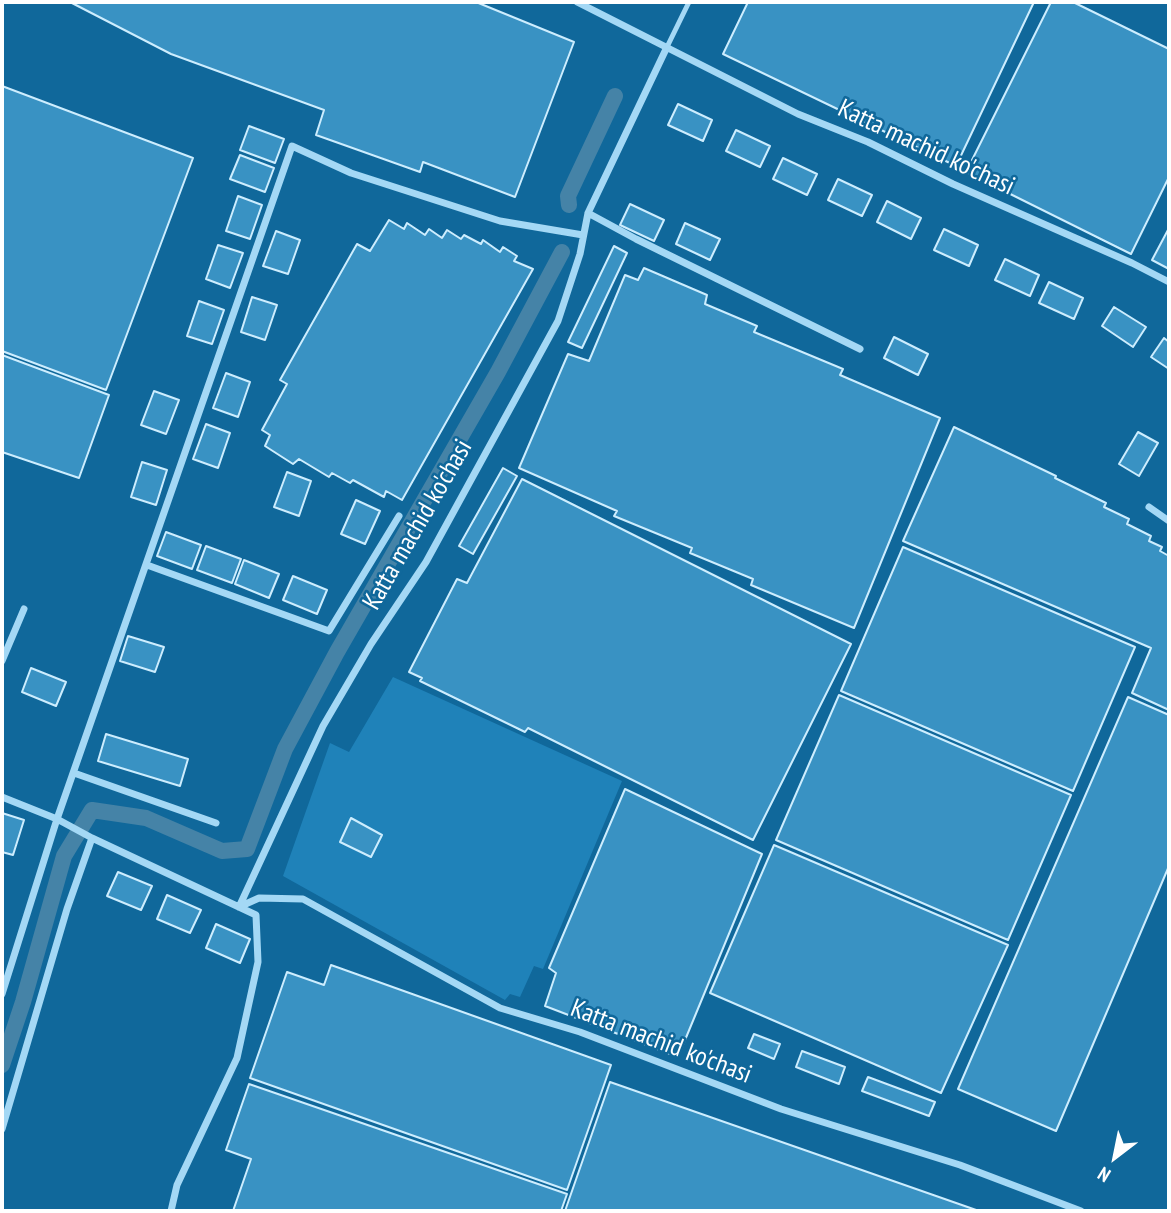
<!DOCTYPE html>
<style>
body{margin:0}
#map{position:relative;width:1171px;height:1213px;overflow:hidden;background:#10689b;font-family:"PT Sans Narrow",sans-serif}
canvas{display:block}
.frame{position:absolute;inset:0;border:4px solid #fff;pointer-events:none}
.north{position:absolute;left:1080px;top:1122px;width:70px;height:70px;-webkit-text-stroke:5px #10689b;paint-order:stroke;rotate:212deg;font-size:19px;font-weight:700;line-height:28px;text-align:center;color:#fff}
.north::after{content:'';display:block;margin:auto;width:24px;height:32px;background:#fff;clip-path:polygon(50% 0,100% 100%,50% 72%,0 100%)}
</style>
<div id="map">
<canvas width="1171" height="1213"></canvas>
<div class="frame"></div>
<div class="north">N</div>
</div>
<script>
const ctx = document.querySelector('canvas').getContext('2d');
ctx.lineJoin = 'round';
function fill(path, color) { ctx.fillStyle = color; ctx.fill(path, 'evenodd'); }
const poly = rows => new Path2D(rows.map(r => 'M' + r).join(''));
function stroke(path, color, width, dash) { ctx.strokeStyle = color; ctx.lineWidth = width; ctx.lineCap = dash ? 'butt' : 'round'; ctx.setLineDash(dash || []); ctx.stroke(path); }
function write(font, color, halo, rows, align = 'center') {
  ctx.font = font + ' "PT Sans Narrow",sans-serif'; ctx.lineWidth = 5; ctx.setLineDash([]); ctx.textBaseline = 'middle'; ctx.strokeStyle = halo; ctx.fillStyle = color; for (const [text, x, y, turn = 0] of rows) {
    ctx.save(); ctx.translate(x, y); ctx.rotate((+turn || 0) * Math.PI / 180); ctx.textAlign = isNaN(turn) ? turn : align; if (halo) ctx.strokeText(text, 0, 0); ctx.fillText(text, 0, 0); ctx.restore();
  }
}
fill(poly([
 [393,677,622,781,543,969,534,966,520,997,510,994,505,1000,283,876,330,743,349,752]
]), '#1f82b9');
stroke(poly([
 [569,205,568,196,615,96],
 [2,1065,23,1002,64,856,92,810,146,818,222,851,247,849,285,749,337,652,498,372,562,252]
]), '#4583a7', 16);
const building = poly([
 [70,2,476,2,574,42,515,197,423,162,420,172,316,135,324,110,171,54,70,2],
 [748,2,1034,2,956,166,723,54,748,2],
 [1051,2,1073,2,1169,49,1169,177,1131,254,966,172,1051,2],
 [2,86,193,158,106,390,2,351,2,86],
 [678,104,712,120,703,141,668,125,678,104],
 [249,126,284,139,275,163,240,150,249,126],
 [736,130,770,146,760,167,726,151,736,130],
 [240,155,274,168,265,192,230,179,240,155],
 [783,158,817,174,807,195,773,179,783,158],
 [838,179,872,195,862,216,828,200,838,179],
 [238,196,262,205,250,239,226,231,238,196],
 [887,201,921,218,911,239,877,222,887,201],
 [630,204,664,220,654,241,620,225,630,204],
 [389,220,404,229,407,223,425,235,429,229,442,238,447,230,461,239,464,235,481,244,483,240,500,252,503,247,517,256,514,261,533,269,402,500,386,491,384,497,353,480,350,483,332,473,329,477,299,459,293,464,265,446,270,435,262,430,287,384,280,380,357,244,370,251,389,220],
 [685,223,720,239,710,260,676,244,685,223],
 [1169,228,1169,269,1152,260,1169,228],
 [944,229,978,245,969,266,934,250,944,229],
 [276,231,300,240,288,274,263,266,276,231],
 [218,245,243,253,230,288,206,279,218,245],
 [614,246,627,253,582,348,568,342,614,246],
 [1005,259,1039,275,1030,296,995,280,1005,259],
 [644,268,707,295,705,304,757,326,754,332,843,369,840,375,940,418,854,628,751,585,753,579,690,553,692,548,614,516,617,511,519,468,568,354,589,361,625,275,638,280,644,268],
 [1049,282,1083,298,1074,319,1039,303,1049,282],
 [252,297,277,305,265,340,241,332,252,297],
 [199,301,224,310,212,344,187,336,199,301],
 [1114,307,1146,327,1133,347,1102,326,1114,307],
 [894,337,928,354,918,375,884,358,894,337],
 [1164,338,1169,342,1169,369,1151,357,1164,338],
 [2,355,109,395,79,478,2,452,2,355],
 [226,373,250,382,238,417,213,408,226,373],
 [154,391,179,400,166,434,141,425,154,391],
 [206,424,230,433,218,468,193,459,206,424],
 [954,427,1056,476,1055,478,1106,503,1104,507,1129,519,1127,524,1151,536,1149,541,1162,547,1160,551,1169,556,1169,710,1132,693,1151,648,903,541,954,427],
 [1138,432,1158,443,1139,476,1119,464,1138,432],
 [142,462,167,470,156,505,131,497,142,462],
 [503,468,517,476,473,554,459,546,503,468],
 [287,472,311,481,299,516,274,507,287,472],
 [522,479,851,644,753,840,528,728,525,732,420,681,422,678,409,672,457,579,467,583,522,479],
 [356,500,380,511,365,544,341,534,356,500],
 [166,532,201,545,192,569,157,556,166,532],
 [206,546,241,559,232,583,197,570,206,546],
 [903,547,1135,647,1073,791,841,691,903,547],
 [244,560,279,574,269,598,235,584,244,560],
 [293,576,327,590,317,614,283,600,293,576],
 [128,636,164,647,155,672,120,661,128,636],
 [31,668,66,682,56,706,22,692,31,668],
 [839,695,1071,795,1008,940,776,840,839,695],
 [1128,697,1169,715,1169,866,1056,1131,958,1089,1128,697],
 [106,734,188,759,180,786,98,761,106,734],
 [625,789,762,854,678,1057,545,1006,556,973,549,968,625,789],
 [2,813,24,820,13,855,2,852,2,813],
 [351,818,382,835,371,857,340,842,351,818],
 [774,845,1008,945,941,1093,710,993,774,845],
 [118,872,152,886,141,910,107,896,118,872],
 [167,895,201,910,190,933,157,919,167,895],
 [216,924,250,939,240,963,206,948,216,924],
 [331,965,611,1065,567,1190,250,1078,287,972,324,985,331,965],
 [754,1034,780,1044,774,1059,748,1048,754,1034],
 [802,1051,845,1067,839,1084,796,1067,802,1051],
 [868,1077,935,1102,929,1116,862,1091,868,1077],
 [610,1082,979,1211,565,1211,610,1082],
 [249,1084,567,1194,561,1211,233,1211,251,1159,226,1150,249,1084]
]);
fill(building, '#3992c3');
stroke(building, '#cdedfe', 2);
stroke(poly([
 [667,47,689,2]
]), '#a4d8f5', 5);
stroke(poly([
 [577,2,798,114,868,142,953,184,1132,263,1169,282],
 [588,213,636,239,860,349],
 [1149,507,1169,521],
 [147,565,329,631,399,516],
 [2,661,24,609],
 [74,773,216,823],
 [2,797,57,819,92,838,256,915,258,962,237,1058,177,1185,171,1211],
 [239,907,323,726,371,644,426,562,558,321,580,254,588,213,667,47],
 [239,907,259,898,303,899,500,1008,580,1032,781,1109,960,1165,1081,1211],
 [2,994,57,819,292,146,351,173,500,221,583,235],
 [2,1129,67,909,92,838]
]), '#a4d8f5', 7);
write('26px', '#fff', '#10689b', [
 ["Katta machid ko'chasi",926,148,25],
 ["Katta machid ko'chasi",418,525,-60],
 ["Katta machid ko'chasi",661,1042,21]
]);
</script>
